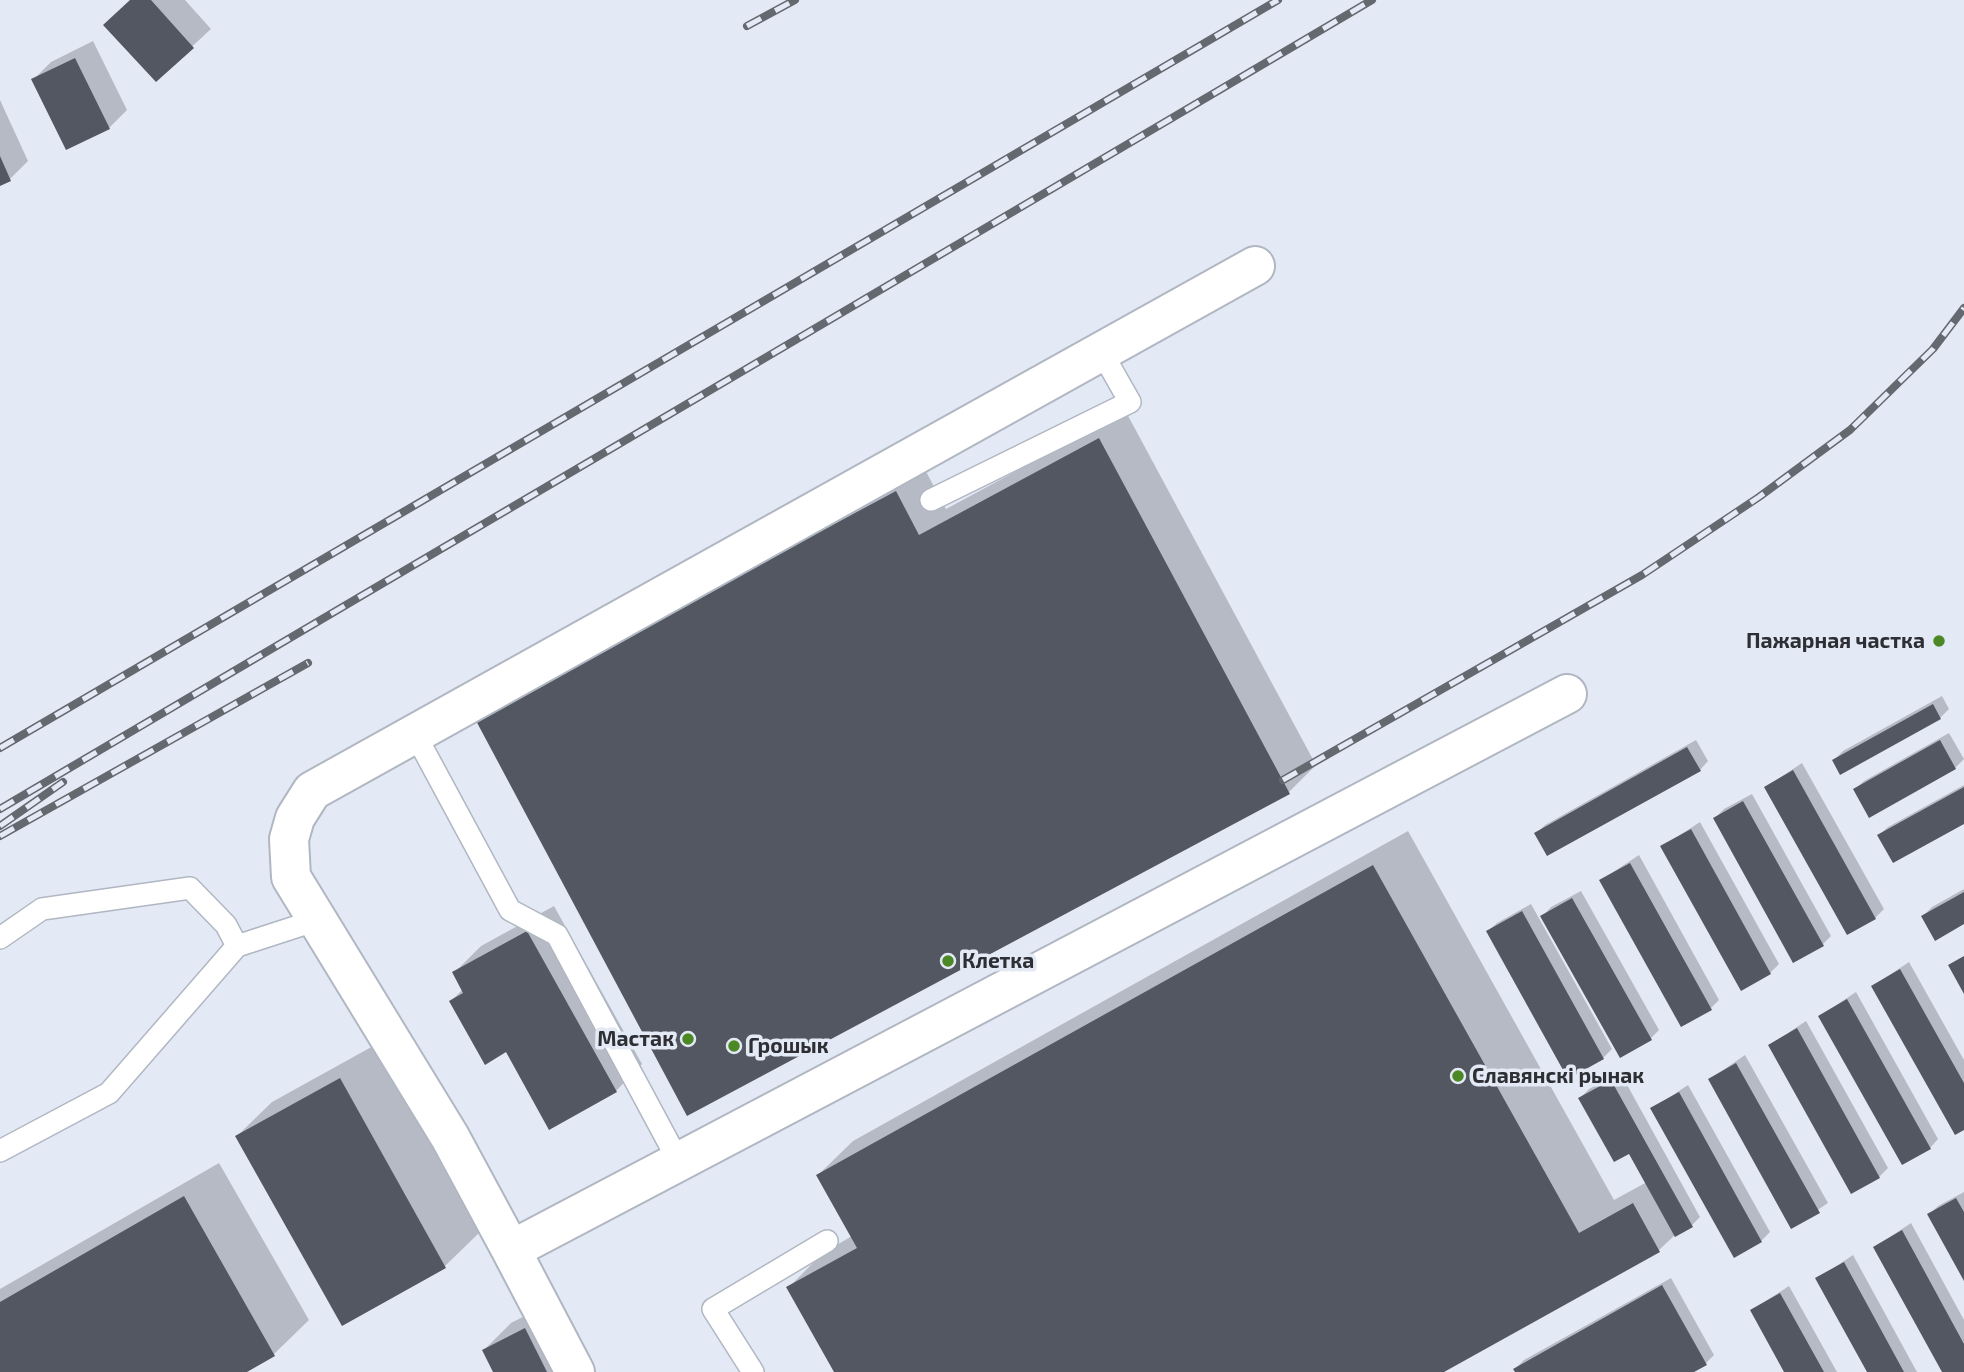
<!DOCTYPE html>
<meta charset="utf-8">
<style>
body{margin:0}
canvas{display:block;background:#e3e9f5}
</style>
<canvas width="1964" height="1372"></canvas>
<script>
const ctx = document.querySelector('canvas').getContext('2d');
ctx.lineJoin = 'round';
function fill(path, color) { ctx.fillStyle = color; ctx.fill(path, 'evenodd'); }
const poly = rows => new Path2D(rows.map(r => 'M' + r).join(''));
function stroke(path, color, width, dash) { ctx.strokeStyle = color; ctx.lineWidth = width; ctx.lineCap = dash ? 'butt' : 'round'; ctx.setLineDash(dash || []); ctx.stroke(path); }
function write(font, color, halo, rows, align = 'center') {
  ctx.font = font + ' "Exo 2",sans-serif'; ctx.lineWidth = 7; ctx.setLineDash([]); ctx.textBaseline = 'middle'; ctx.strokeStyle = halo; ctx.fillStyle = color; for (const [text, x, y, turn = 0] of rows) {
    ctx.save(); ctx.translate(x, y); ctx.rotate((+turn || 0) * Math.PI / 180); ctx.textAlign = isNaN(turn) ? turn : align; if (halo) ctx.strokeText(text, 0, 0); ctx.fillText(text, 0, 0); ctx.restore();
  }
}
fill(poly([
 [131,0,185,0,211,29,156,80],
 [93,41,127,110,109,128,34,79,51,62],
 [0,100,28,161,10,179,0,184],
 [1126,412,1316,765,1289,792,502,691,923,466,946,509],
 [1942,696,1949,709,1940,718,1834,760,1843,751],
 [1949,733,1964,759,1955,768,1855,789,1864,781],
 [1696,740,1708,761,1700,770,1537,833,1545,825],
 [1802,763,1884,909,1875,918,1766,787],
 [1964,785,1964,822,1879,835,1888,827],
 [1752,794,1831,936,1823,944,1715,818,1724,809],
 [1700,822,1779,964,1770,973,1663,846],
 [1408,831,1614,1200,1647,1182,1630,1151,1580,1098,1589,1089,1620,1072,1700,1217,1691,1226,1675,1235,1659,1250,1441,1372,836,1372,788,1288,823,1253,852,1236,818,1175,853,1141],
 [1639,855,1719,1000,1711,1008,1601,880],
 [1964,889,1964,922,1923,916,1932,907],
 [1581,891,1659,1030,1650,1039,1543,916,1551,907],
 [1531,904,1612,1049,1603,1058,1569,1077,1488,931,1497,923],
 [554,906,642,1064,616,1091,507,1050,451,1001,463,989,454,973,481,946],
 [1909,962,1964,1060,1964,1128,1873,986],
 [1856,992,1938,1139,1930,1148,1820,1016],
 [1806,1021,1888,1168,1879,1177,1770,1045],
 [375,1045,480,1232,445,1266,342,1324,237,1136,272,1102],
 [1745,1055,1828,1203,1792,1227,1710,1079],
 [1688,1085,1770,1232,1761,1241,1734,1255,1653,1108],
 [219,1163,309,1320,274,1354,243,1372,0,1372,0,1289],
 [1964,1192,1964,1277,1930,1214,1938,1206],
 [1911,1223,1964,1320,1964,1372,1944,1372,1875,1247],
 [1853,1255,1917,1372,1869,1372,1817,1279],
 [1671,1278,1714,1355,1706,1363,1690,1372,1517,1372,1515,1369,1524,1360],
 [1789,1286,1837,1372,1786,1372,1752,1310],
 [552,1302,587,1372,495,1372,484,1350,511,1323]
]), '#0003');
fill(poly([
 [130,0,151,0,194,48,156,82,103,25],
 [75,58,110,129,66,150,31,79],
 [0,156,11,181,0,186],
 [1099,438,1290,794,687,1116,474,717,896,491,919,535],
 [1933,704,1941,719,1840,775,1832,760],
 [1940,740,1956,769,1869,818,1853,789],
 [1687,747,1701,771,1547,856,1534,833],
 [1793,770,1876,919,1847,935,1764,787],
 [1964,787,1964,824,1893,863,1877,835],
 [1743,801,1824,946,1793,963,1713,818],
 [1691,829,1771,974,1741,991,1660,846],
 [1630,863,1712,1010,1681,1027,1599,880],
 [1373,865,1579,1233,1633,1203,1660,1252,1444,1372,834,1372,786,1287,857,1248,816,1175],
 [1964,892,1964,924,1935,941,1921,916],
 [1572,898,1652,1040,1620,1058,1540,916],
 [1522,911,1604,1059,1568,1079,1486,931],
 [527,931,617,1092,549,1130,506,1052,485,1065,449,1001,463,993,452,972],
 [1964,956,1964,994,1948,965],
 [1900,969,1964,1083,1964,1130,1955,1135,1871,986],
 [1847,999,1931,1149,1902,1165,1818,1016],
 [1797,1028,1880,1178,1851,1194,1768,1045],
 [1736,1063,1820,1213,1791,1229,1708,1079],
 [340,1078,446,1268,342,1326,235,1136],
 [1611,1080,1693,1227,1675,1237,1629,1154,1614,1162,1578,1098],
 [1679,1092,1762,1242,1734,1258,1650,1108],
 [184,1196,275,1356,247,1372,0,1372,0,1302],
 [1956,1198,1964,1212,1964,1281,1927,1214],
 [1902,1230,1964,1344,1964,1372,1942,1372,1873,1247],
 [1844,1262,1904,1372,1867,1372,1815,1278],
 [1662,1285,1707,1365,1694,1372,1515,1372,1513,1369],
 [1780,1293,1824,1372,1784,1372,1750,1310],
 [525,1328,547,1372,493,1372,482,1350]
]), '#525761');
const lane = poly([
 [931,500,1130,402,1101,351],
 [415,734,510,910,557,935,679,1162],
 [0,938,42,909,190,888,226,925,237,946,109,1093,0,1151],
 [237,946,317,920],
 [753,1372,713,1309,827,1241]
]);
const street = poly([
 [511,1250,450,1137,291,877,289,839,295,818,312,791,1255,266],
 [575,1372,511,1250,1567,694]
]);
stroke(lane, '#b1b7c2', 24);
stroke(street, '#b1b7c2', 42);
stroke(lane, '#fff', 21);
stroke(street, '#fff', 38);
const rail = poly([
 [747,26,795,0],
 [0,748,1278,0],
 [1283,780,1642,575,1759,497,1850,430,1933,349,1964,308],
 [0,809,1372,0],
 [0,826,63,782],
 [0,836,308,663]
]);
stroke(rail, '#64686f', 8);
stroke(rail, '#e3e9f5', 5, [16]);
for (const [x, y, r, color] of [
 [1939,641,7,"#4c8826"],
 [948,961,7,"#4c8826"],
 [688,1039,7,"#4c8826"],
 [734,1046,7,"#4c8826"],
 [1458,1076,7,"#4c8826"]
]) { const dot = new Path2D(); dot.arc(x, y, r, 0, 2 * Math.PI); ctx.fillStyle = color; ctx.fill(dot); stroke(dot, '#e3e9f5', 2.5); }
write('bold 21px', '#2d2f34', '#e3e9f5', [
 ["Пажарная частка",1925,641,"right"],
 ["Клетка",962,961],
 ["Мастак",674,1039,"right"],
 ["Грошык",748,1046],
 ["Славянскі рынак",1472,1076]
], 'left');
</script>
